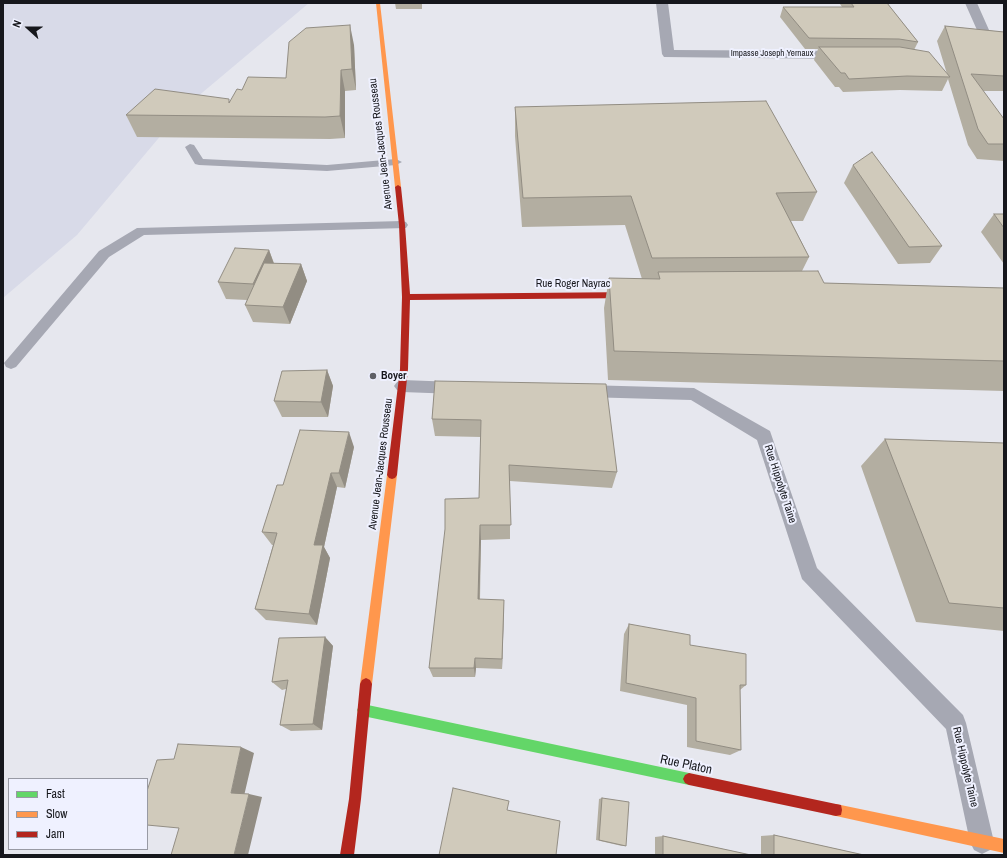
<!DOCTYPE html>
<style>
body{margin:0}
#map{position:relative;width:1007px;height:858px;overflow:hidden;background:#e6e7ee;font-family:"Archivo Narrow",sans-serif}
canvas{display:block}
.frame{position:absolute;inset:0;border:4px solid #16171c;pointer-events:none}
.legend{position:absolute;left:8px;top:778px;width:140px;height:72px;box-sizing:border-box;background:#eff1ff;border:1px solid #989aa4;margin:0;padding:5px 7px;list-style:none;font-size:12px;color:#16171c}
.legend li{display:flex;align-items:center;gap:8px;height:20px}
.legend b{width:20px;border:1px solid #989aa4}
.north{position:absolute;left:8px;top:8px;width:40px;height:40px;-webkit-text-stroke:3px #eff1ff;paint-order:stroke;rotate:291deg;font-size:11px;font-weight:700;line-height:16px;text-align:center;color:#16171c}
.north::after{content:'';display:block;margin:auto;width:14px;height:18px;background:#16171c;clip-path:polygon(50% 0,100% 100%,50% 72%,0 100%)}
</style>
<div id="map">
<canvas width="1007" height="858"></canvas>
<div class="frame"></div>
<ul class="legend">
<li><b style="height:5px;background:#63d668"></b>Fast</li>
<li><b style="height:5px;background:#ff974d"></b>Slow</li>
<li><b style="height:5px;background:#b3261e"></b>Jam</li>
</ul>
<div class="north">N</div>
</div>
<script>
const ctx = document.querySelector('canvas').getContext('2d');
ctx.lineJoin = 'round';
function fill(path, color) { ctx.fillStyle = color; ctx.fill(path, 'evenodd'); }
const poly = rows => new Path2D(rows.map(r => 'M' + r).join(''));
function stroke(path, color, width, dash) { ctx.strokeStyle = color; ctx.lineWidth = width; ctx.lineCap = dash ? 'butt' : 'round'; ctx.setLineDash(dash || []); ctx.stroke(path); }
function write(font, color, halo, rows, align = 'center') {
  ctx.font = font + ' "Archivo Narrow",sans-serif'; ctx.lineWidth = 4; ctx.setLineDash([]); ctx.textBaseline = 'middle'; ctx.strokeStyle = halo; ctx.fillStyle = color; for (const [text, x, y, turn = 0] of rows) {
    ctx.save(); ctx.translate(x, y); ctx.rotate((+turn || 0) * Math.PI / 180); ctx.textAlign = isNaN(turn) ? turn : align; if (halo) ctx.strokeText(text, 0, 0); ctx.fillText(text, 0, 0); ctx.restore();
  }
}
fill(poly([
 [3,3,309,3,184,108,77,235,3,298]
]), '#d8dae8');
fill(poly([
 [190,144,194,145,203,159,327,165,396,159,402,162,396,165,327,171,199,165,195,164,185,147,190,144],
 [402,221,406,222,408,225,406,228,144,235,109,257,16,367,11,369,6,367,4,363,99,251,137,228,402,221],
 [402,380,456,382,461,384,464,388,461,392,456,394,402,392,397,390,394,386,397,382,402,380],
 [585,385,694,388,770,431,817,568,963,715,966,723,994,842,990,850,982,854,974,850,970,842,946,729,802,579,757,440,691,400,585,397,580,395,577,391,580,387,585,385]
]), '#a6a8b3');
fill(poly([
 [656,3,668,3,674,50,846,51,850,52,852,55,850,58,846,59,664,57,662,54,656,3],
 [965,3,977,3,993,39,991,42,983,42,981,39,965,3]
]), '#a6a8b3');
fill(poly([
 [363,704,689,773,693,775,695,779,693,783,689,785,363,716,359,714,357,710,359,706,363,704]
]), '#63d668');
fill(poly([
 [376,3,380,3,401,187,398,189,395,187,376,3],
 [392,471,395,472,397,475,372,684,370,688,366,690,362,688,360,684,387,475,389,472,392,471],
 [836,804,1004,839,1004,853,836,816,831,815,830,810,831,805,836,804]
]), '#ff974d');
fill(poly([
 [398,185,401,187,405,225,410,294,637,292,641,295,637,298,410,300,408,369,397,475,395,478,392,479,389,478,387,475,400,369,402,297,399,225,395,187,398,185],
 [366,678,370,680,372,684,361,799,354,855,340,855,349,799,360,684,362,680,366,678],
 [689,773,836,804,841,805,842,810,841,815,836,816,689,785,685,783,683,779,685,775,689,773]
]), '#b3261e');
fill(poly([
 [395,3,422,3,422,9,396,9],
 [840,3,887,3,918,42,914,50,947,74,937,41,945,26,1004,32,1004,91,983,91,1004,119,1004,161,977,159,968,145,948,79,942,91,900,90,843,92,839,87,835,87,814,60,818,49,805,49,780,17,783,7,842,7,840,4],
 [354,45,356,90,345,91,345,138,330,139,137,137,126,115,230,101,242,90,286,78],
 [515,107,817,192,803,221,791,221,809,257,802,271,824,283,1004,288,1004,391,608,380,604,308,609,278,642,279,625,225,522,227,515,136],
 [853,165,942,246,930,263,898,264,844,183],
 [994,214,1004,214,1004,264,981,232],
 [269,250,274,263,301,264,307,281,290,324,253,322,245,305,247,300,226,299,218,282],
 [327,370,333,386,328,417,282,417,274,401],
 [435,381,617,472,612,488,510,481,510,539,481,540,480,600,504,600,502,669,476,668,475,677,433,677,429,668,479,498,481,437,435,436,432,419],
 [885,439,1004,443,1004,631,916,622,861,466],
 [354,447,345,488,337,487,324,547,330,558,317,625,266,620,255,609,273,545,272,545,262,532,283,485],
 [629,624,690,645,746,685,740,690,741,750,730,755,687,747,687,705,620,691,624,634],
 [325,637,333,646,322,730,291,731,280,725,286,689,282,690,272,682],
 [602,798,626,846,622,846,596,840,599,799],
 [774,835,864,855,761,855,761,836],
 [663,836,751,855,655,855,655,837]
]), '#b3aea1');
fill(poly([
 [350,25,354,45,356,90,352,69],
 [341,70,345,91,345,138,340,116],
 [269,250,275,267,260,301,253,284],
 [301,264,307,281,290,324,283,307],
 [327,370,333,386,328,417,321,402],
 [349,432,354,447,345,488,339,473],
 [331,473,337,487,324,547,330,558,317,625,309,614,314,545],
 [480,525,481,540,479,611,478,599],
 [504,600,504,612,502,669,502,659],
 [325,637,333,646,322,730,313,724],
 [475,658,476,668,475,677,474,668],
 [241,747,254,753,244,796,231,793],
 [249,794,262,797,248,855,234,855]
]), '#928d83');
const building = poly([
 [851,3,887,3,918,42,899,39,809,38,783,7,854,7,851,3],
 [350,25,352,69,341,70,340,116,325,117,126,115,155,89,229,99,229,103,237,89,242,90,248,77,286,78,289,42,306,28,350,25],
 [945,26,1004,32,1004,76,971,74,1004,119,1004,144,988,144,978,129,945,26],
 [819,47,900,47,929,52,950,77,907,76,849,79,845,73,841,73,819,47],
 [766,101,817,192,776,193,809,257,652,258,631,196,523,198,515,107,766,101],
 [872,152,942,246,909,247,853,165,872,152],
 [994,214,1004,214,1004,228,994,214],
 [235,248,269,250,253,284,218,282,235,248],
 [264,263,301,264,283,307,245,305,264,263],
 [818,271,824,283,1004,288,1004,361,614,351,609,278,660,279,658,272,818,271],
 [327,370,321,402,274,401,282,371,327,370],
 [435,381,606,384,617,472,509,465,511,525,480,525,478,599,504,600,502,659,475,658,474,668,429,668,445,529,445,499,479,498,481,420,432,419,435,381],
 [300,430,349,432,339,473,331,473,314,545,323,545,309,614,255,609,277,533,262,532,277,485,283,485,300,430],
 [885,439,1004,443,1004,608,949,603,885,439],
 [629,624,690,635,690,645,746,654,746,685,740,685,741,750,696,741,696,698,626,683,629,624],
 [325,637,313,724,280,725,288,680,272,682,279,638,325,637],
 [178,744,241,747,231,793,249,794,234,855,171,855,179,828,147,825,147,791,157,760,174,759,178,744],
 [453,788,509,801,507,810,560,821,556,855,439,855,453,788],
 [602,798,629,802,626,846,599,840,602,798],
 [774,835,864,855,774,855,774,835],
 [663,836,751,855,663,855,663,836]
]);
fill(building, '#d0cabb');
stroke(building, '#928d83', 1);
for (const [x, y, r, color] of [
 [373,376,4,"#5f6066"]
]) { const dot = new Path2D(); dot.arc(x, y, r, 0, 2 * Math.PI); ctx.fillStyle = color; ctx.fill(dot); stroke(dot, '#eff1ff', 1.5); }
write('9px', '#16171c', '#eff1ff', [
 ["Impasse Joseph Yernaux",772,54]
]);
write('11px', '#16171c', '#eff1ff', [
 ["Avenue Jean-Jacques Rousseau",381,144,-97],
 ["Rue Roger Nayrac",573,284],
 ["Avenue Jean-Jacques Rousseau",381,464,-83],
 ["Rue Hippolyte Taine",780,484,72],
 ["Rue Hippolyte Taine",965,767,77]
]);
write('bold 11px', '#16171c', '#eff1ff', [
 ["Boyer",381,376]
], 'left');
write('13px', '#16171c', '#eff1ff', [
 ["Rue Platon",686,765,12]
]);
</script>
